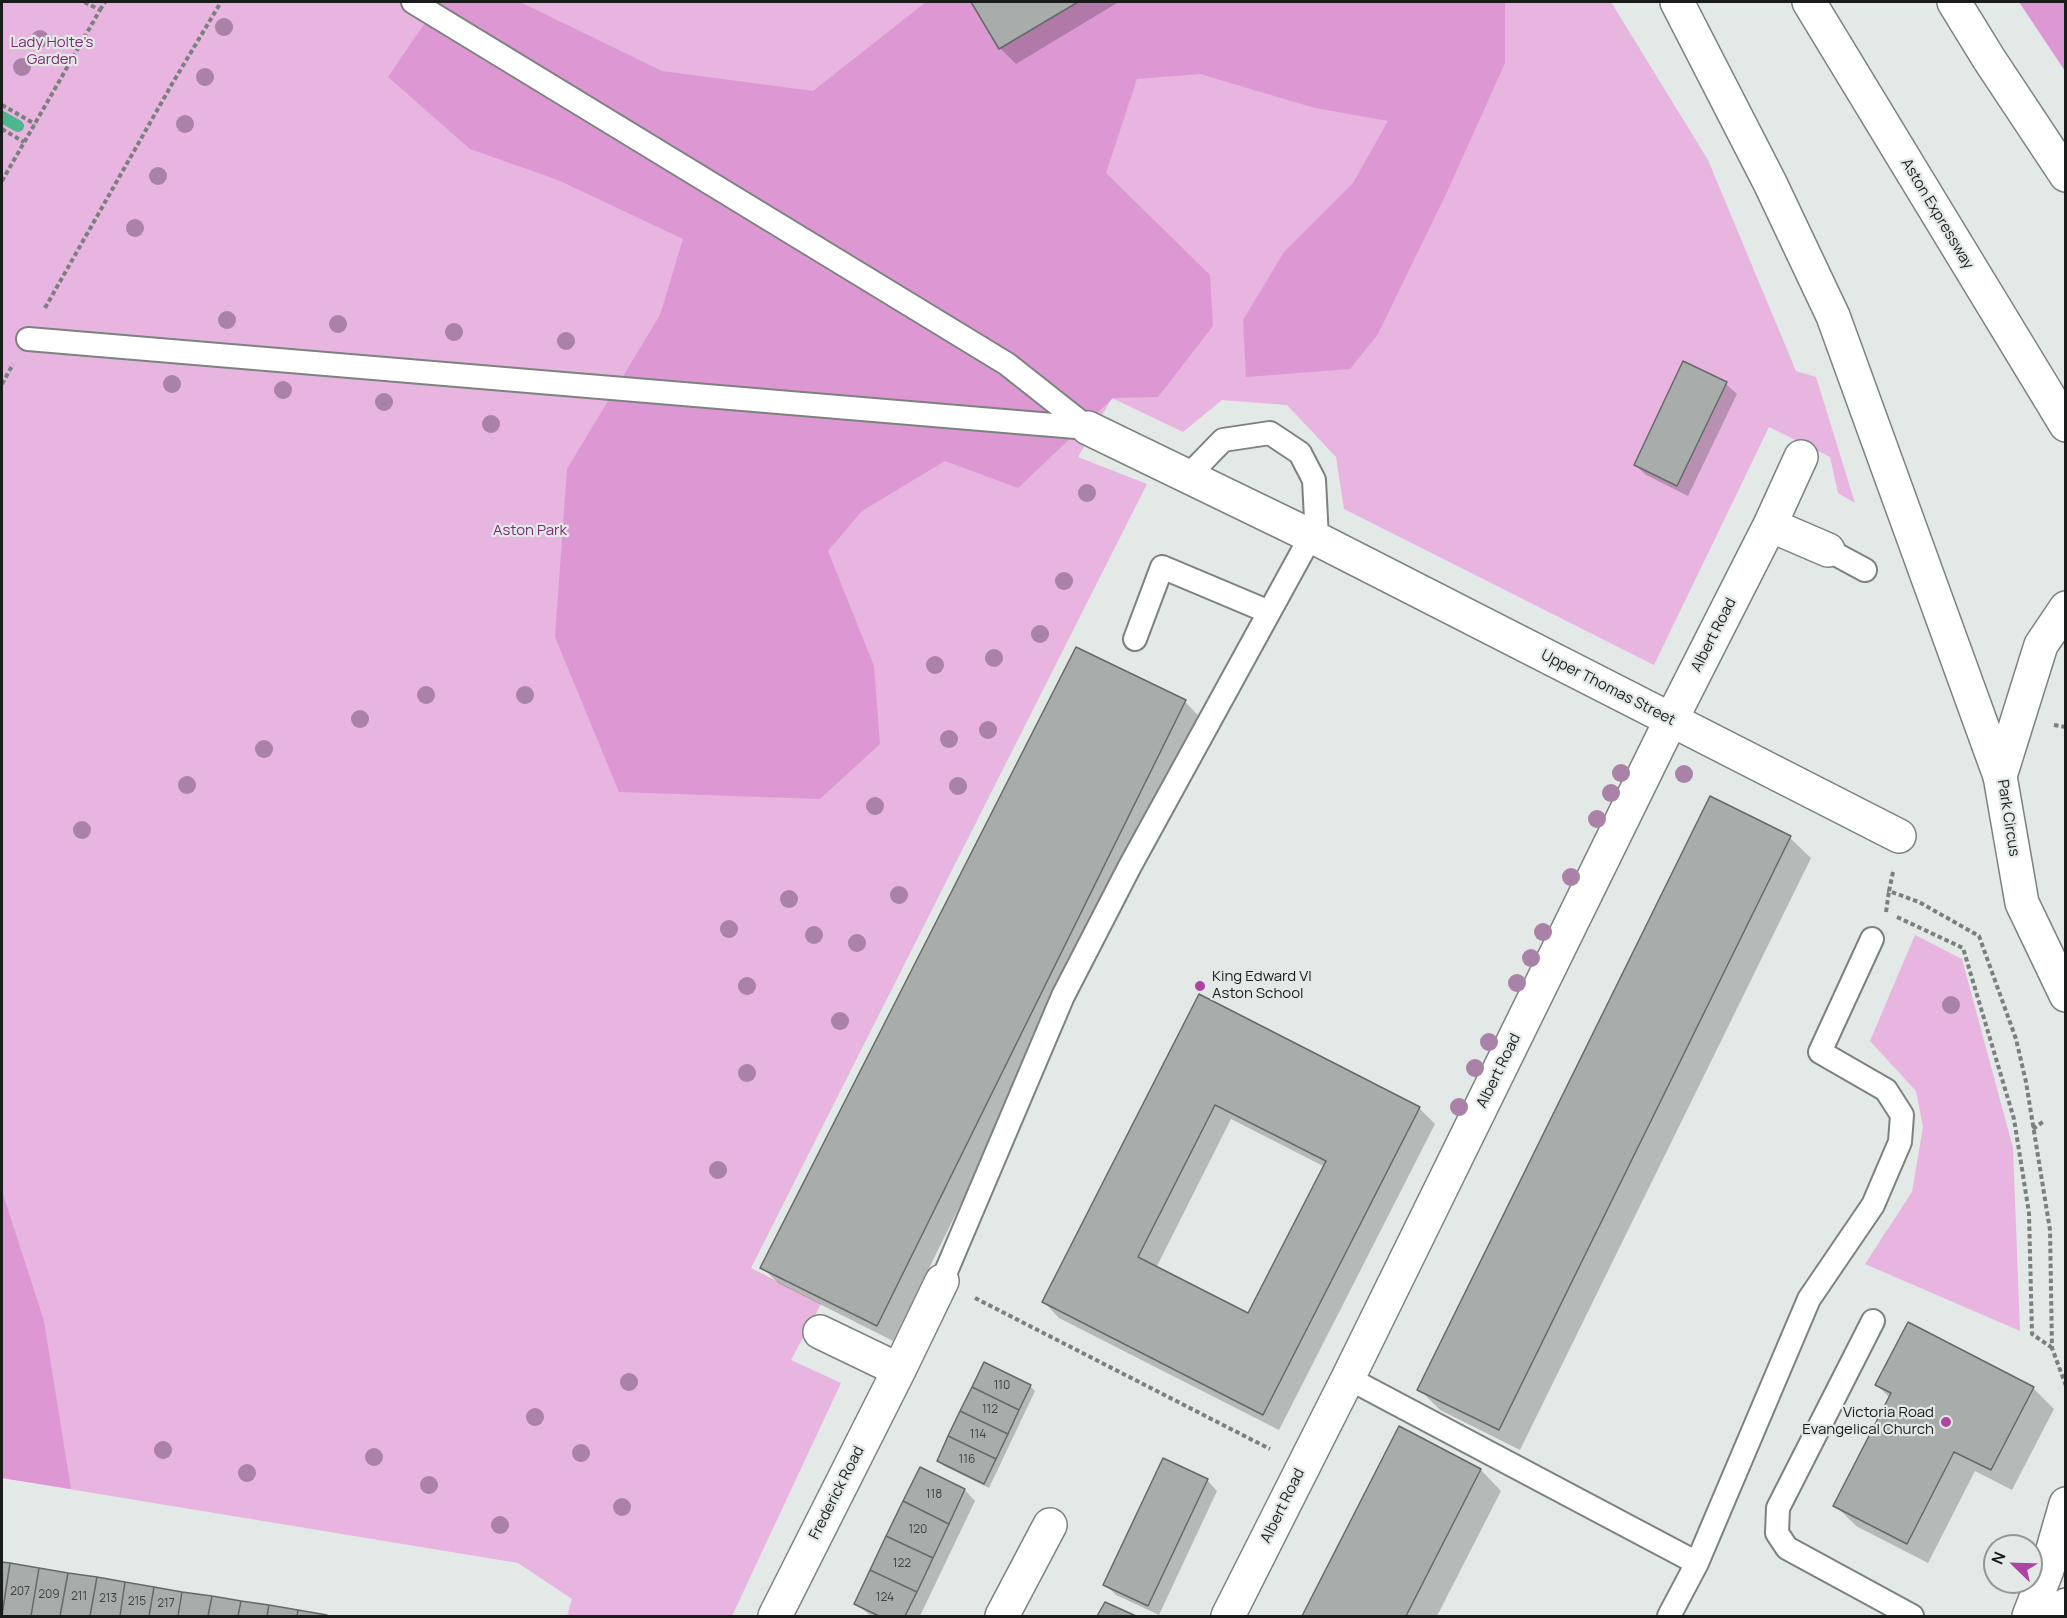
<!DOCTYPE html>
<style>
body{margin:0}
#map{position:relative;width:2067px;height:1618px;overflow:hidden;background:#e3e9e6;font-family:Manrope,sans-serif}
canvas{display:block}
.frame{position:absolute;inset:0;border:3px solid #1a1c1b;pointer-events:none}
.north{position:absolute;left:1983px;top:1534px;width:60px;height:60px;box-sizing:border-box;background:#e3e9e6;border:2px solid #939795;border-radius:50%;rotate:293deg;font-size:16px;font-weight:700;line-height:24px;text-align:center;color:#1a1c1b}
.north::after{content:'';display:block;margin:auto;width:21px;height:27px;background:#af44a5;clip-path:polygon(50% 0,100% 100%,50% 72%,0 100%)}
</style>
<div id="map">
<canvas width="2067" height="1618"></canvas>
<div class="frame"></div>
<div class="north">N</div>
</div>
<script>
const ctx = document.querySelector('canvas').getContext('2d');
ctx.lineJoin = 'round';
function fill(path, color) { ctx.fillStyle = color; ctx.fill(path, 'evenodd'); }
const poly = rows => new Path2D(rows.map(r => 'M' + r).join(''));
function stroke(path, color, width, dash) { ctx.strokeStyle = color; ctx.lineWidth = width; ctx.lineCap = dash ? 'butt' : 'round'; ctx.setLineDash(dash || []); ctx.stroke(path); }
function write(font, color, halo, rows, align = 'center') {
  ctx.font = font + ' Manrope,sans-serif'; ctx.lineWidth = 4.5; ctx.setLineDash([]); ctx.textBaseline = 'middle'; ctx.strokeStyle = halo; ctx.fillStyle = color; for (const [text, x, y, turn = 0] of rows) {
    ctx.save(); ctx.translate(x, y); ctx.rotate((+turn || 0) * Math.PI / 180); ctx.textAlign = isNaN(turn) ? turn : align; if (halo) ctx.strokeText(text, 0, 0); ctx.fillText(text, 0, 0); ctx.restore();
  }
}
fill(poly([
 [2,2,1611,2,1708,160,1796,371,1816,377,1855,503,1838,493,1830,457,1769,427,1654,665,1344,509,1336,457,1287,405,1222,400,1183,432,1112,398,1078,457,1147,484,751,1268,821,1304,791,1360,841,1383,732,1616,567,1616,572,1599,518,1563,2,1478],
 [1915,935,1962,959,2013,1148,2020,1331,1865,1264,1912,1192,1923,1127,1916,1091,1870,1041]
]), '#e7b5df');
fill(poly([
 [439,2,520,2,662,71,813,91,926,2,1505,2,1505,63,1447,192,1378,334,1350,369,1246,377,1243,320,1284,252,1353,183,1388,121,1315,108,1200,74,1137,79,1106,173,1210,275,1213,326,1158,397,1113,398,1018,488,945,461,862,511,828,551,874,666,880,744,820,799,619,792,555,637,567,469,660,315,683,239,558,180,470,149,388,77],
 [2019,2,2065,2,2065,71],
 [2,1191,44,1321,71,1489,2,1478]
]), '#dd98d3');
fill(poly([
 [972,2,1116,2,1117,3,1016,64,1000,48],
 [1684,363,1726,384,1737,394,1688,496,1646,475,1635,465],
 [1185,702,1201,718,893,1341,778,1283,762,1267],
 [1790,838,1811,858,1520,1450,1440,1410,1419,1389],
 [1199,996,1419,1108,1435,1124,1279,1430,1059,1318,1044,1302],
 [1231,1119,1325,1167,1249,1315,1156,1268],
 [1877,1385,2033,1388,2054,1409,2012,1490,1975,1471,1928,1563,1856,1526,1835,1505,1890,1398],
 [1030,1386,1035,1391,989,1488,944,1466,939,1461],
 [1400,1428,1481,1470,1501,1491,1437,1616,1304,1616],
 [920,1469,965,1490,975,1501,920,1616,871,1616,856,1604],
 [1207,1480,1217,1491,1159,1615,1116,1595,1105,1584],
 [2,1563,327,1616,2,1616]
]), '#0003');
stroke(poly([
 [2,117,18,126]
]), '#4db691', 12);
const building = poly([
 [971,2,1078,2,999,49,971,2],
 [1683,361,1727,382,1677,486,1634,465,1683,361],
 [1076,647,1186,700,877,1326,760,1268,1076,647],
 [1710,796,1791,836,1499,1430,1417,1390,1710,796],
 [1199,994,1420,1107,1263,1415,1042,1302,1199,994],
 [1215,1105,1326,1161,1248,1313,1138,1257,1215,1105],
 [1908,1322,2034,1387,1991,1470,1954,1452,1907,1544,1833,1506,1891,1393,1875,1385,1908,1322],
 [984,1362,1031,1385,1019,1410,972,1387,984,1362],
 [972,1387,1019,1410,1008,1434,960,1411,972,1387],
 [960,1411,1008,1434,996,1459,948,1436,960,1411],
 [1399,1426,1481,1469,1406,1616,1302,1616,1399,1426],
 [948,1436,996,1459,984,1484,937,1461,948,1436],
 [1163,1458,1208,1479,1148,1606,1103,1585,1163,1458],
 [920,1467,965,1489,949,1524,903,1501,920,1467],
 [903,1501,949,1524,933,1558,886,1536,903,1501],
 [886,1536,933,1558,917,1592,870,1570,886,1536],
 [2,1562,10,1563,2,1615,2,1562],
 [10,1563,39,1568,31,1616,2,1616,10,1563],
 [39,1568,68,1573,60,1616,31,1616,39,1568],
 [870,1570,917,1592,905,1616,879,1616,854,1604,870,1570],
 [68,1573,97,1577,90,1616,60,1616,68,1573],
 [97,1577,125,1582,120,1616,90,1616,97,1577],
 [125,1582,154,1587,149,1616,120,1616,125,1582],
 [154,1587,182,1592,178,1616,149,1616,154,1587],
 [182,1592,212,1596,208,1616,178,1616,182,1592],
 [212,1596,241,1601,238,1616,208,1616,212,1596],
 [241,1601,269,1605,267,1616,238,1616,241,1601],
 [1105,1602,1136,1616,1097,1616,1105,1602],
 [269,1605,298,1610,297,1616,267,1616,269,1605],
 [298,1610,327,1615,327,1616,297,1616,298,1610]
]);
fill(building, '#a8adab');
stroke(building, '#656a68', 1.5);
const lane = poly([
 [413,2,1007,364,1088,428],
 [28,339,1088,428],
 [1187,477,1223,440,1270,433,1300,453,1314,480,1317,539],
 [1828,550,1865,570],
 [1135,639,1162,567,1269,612],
 [942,1281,1063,996,1130,866,1311,536],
 [1873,1321,1778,1508,1777,1533,1787,1548,1912,1616],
 [1348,1378,1697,1563],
 [1669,1616,1697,1563,1809,1299,1873,1205,1900,1142,1902,1115,1886,1090,1820,1052,1872,939]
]);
const street = poly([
 [1088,428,1317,539,1899,836],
 [1770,525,1828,550],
 [820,1332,899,1370],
 [775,1616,899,1370,942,1281],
 [1002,1616,1050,1525],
 [1228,1616,1348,1378,1671,720,1770,525,1801,457]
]);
const secondary = poly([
 [2066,608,2041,645,2000,776,2022,903,2066,995],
 [2029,1616,2047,1570,2066,1504],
 [2059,1616,2066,1605]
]);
const highway = poly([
 [1677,2,1770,183,1833,316,2000,776],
 [1809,2,2066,425],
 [1954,2,1989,59,2066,175]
]);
stroke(lane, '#7c827f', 26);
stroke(street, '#7c827f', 36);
stroke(secondary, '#7c827f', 36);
stroke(highway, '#7c827f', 36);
stroke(poly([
 [100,10,105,2],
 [2,105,35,124],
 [2,129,24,142],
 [2,181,100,10,84,2],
 [45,308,172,84,221,2],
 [2,384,13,364],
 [2054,725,2066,727],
 [1893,872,1889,891,1919,902,1979,936,2016,1039,2026,1082,2050,1230,2052,1348,2066,1386],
 [1886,912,1889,891],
 [1897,917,1963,948,2014,1119,2029,1213,2032,1334,2051,1347],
 [2033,1129,2044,1121],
 [975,1298,1270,1449]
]), '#7b7f7d', 4, [4.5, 3]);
stroke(lane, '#fff', 22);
stroke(street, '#fff', 33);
stroke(secondary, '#fff', 33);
stroke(highway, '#fff', 33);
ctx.fillStyle = '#aa81a7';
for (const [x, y] of [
 [224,27],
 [40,39],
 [22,67],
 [205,77],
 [185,124],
 [158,176],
 [135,228],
 [227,320],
 [338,324],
 [454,332],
 [566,341],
 [172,384],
 [283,390],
 [384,402],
 [491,424],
 [1087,493],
 [1064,581],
 [1040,634],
 [994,658],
 [935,665],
 [426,695],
 [525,695],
 [360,719],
 [988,730],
 [949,739],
 [264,749],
 [1621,773],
 [1684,774],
 [187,785],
 [958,786],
 [1611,793],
 [875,806],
 [1597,819],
 [82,830],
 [1571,877],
 [899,895],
 [789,899],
 [729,929],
 [1543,932],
 [814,935],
 [857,943],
 [1531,958],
 [1517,983],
 [747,986],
 [1951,1005],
 [840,1021],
 [1489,1042],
 [1475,1068],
 [747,1073],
 [1459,1107],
 [718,1170],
 [629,1382],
 [535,1417],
 [163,1450],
 [581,1453],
 [374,1457],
 [247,1473],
 [429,1485],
 [622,1507],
 [500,1525]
]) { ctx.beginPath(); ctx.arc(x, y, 9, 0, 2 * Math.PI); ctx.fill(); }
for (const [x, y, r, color] of [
 [1200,986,6,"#af44a5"],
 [1946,1422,6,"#af44a5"]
]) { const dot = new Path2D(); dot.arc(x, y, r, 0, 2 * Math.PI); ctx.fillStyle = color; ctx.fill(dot); stroke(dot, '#e3e9e6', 2); }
write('12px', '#3e403f', null, [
 ["110",1002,1386],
 ["112",990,1410],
 ["114",978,1435],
 ["116",967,1460],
 ["118",934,1495],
 ["120",918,1530],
 ["122",902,1564],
 ["207",20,1592],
 ["209",49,1595],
 ["211",79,1597],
 ["124",885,1598],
 ["213",108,1599],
 ["215",137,1602],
 ["217",166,1604]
]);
write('15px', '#7c2c74', '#e3e9e6', [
 ["Lady Holte's",52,43],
 ["Garden",52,60],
 ["Aston Park",530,531]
]);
write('15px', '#1a1c1b', '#e3e9e6', [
 ["Aston Expressway",1937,214,59],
 ["Albert Road",1714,635,-63],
 ["Upper Thomas Street",1608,688,27],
 ["Park Circus",2008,818,81],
 ["Albert Road",1499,1071,-64],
 ["Frederick Road",837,1493,-63],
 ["Albert Road",1283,1506,-64]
]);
write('15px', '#1a1c1b', '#e3e9e6', [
 ["King Edward VI",1212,977],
 ["Aston School",1212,994],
 ["Victoria Road",1934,1413,"right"],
 ["Evangelical Church",1934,1430,"right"]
], 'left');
</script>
